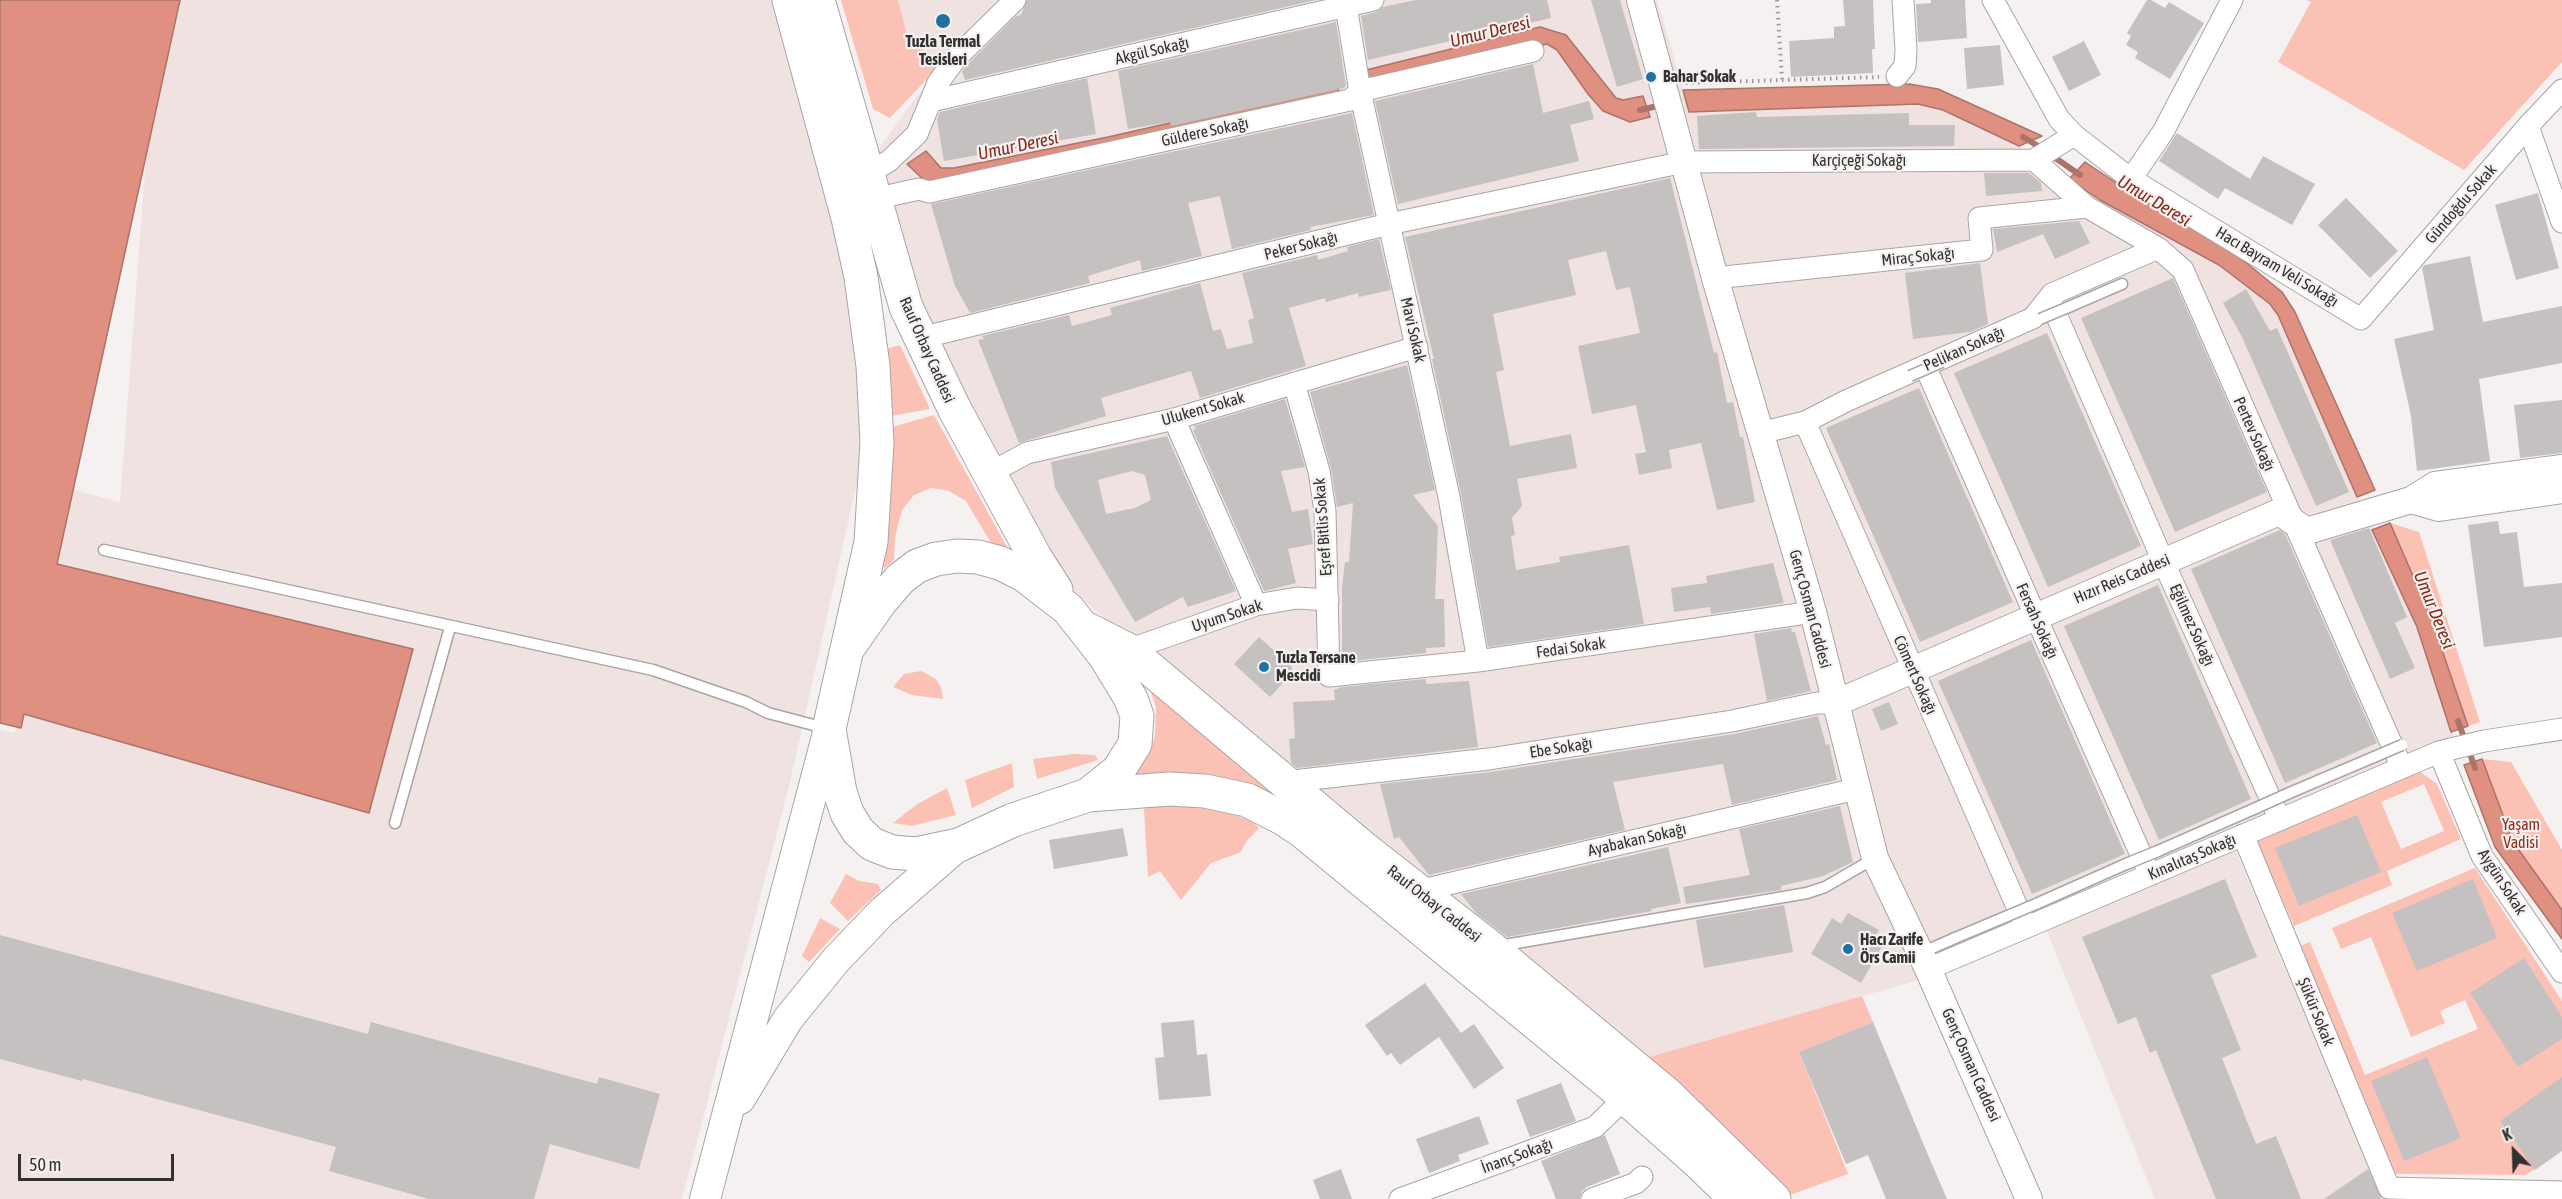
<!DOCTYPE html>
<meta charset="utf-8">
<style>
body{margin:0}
#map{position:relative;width:2562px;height:1199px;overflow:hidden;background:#f4f1f0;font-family:"Asap Condensed",sans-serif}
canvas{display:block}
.north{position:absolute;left:2484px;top:1121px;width:60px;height:60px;-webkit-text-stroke:4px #f4f1f0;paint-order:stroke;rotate:337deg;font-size:16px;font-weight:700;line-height:24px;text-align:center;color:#323030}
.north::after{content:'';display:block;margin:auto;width:21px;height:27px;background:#323030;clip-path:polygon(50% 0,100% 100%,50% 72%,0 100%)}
.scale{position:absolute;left:18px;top:1154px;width:156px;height:27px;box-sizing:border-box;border:3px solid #323030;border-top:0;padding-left:8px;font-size:18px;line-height:21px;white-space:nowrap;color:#323030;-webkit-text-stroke:4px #f4f1f0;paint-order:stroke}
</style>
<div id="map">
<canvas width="2562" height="1199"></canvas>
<div class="north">K</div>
<div class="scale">50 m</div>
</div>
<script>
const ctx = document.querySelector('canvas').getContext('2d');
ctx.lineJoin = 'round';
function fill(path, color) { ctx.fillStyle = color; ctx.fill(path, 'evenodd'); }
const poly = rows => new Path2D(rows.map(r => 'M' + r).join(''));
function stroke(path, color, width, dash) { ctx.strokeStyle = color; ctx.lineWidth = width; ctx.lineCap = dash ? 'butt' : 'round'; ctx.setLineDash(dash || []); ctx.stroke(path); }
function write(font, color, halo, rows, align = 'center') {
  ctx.font = font + ' "Asap Condensed",sans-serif'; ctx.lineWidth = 4.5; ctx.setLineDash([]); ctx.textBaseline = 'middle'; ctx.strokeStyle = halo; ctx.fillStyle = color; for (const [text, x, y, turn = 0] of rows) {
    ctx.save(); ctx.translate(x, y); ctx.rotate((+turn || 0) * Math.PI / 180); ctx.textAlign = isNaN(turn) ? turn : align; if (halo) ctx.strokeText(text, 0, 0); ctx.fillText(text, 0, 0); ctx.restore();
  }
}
fill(poly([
 [158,0,780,0,856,305,861,465,789,786,682,1199,0,1199,0,730,15,733,34,547,0,471,120,502],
 [898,0,1657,0,1690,112,1918,104,1943,110,2019,146,2100,200,2219,265,2270,304,2278,315,2417,627,2459,753,2235,849,2382,1199,2155,1199,2046,929,1940,974,1642,1059,1150,660,1069,586,966,408,929,326,874,155,942,62,909,42]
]), '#efe2e0');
fill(poly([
 [841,0,898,0,909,42,943,62,890,118,873,109],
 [2307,0,2562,0,2562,62,2464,170,2278,62,2311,2],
 [900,345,930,409,891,416,886,349],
 [934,415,1007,547,991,543,966,501,949,491,931,488,914,495,902,510,895,537,894,560,885,568,883,567,882,561,892,427],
 [2390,523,2419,532,2480,722,2468,726,2430,615],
 [921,671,936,679,941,687,943,699,912,695,893,687,904,674],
 [1149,686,1278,796,1240,783,1129,780,1148,754,1155,736,1156,707],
 [1074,754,1095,755,1098,760,1037,779,1033,759],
 [2482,759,2511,762,2562,850,2562,939,2495,847,2464,765],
 [1012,763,1014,787,972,808,965,780],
 [2419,771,2437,784,2461,839,2387,871,2392,885,2294,926,2255,840],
 [2424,784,2444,831,2401,849,2381,802],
 [947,788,956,815,912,826,893,823,916,805],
 [1171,800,1208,805,1251,821,1259,828,1246,842,1241,852,1211,863,1181,900,1160,871,1148,877,1144,809],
 [2475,868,2562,1001,2562,1150,2526,1175,2393,1174,2299,946,2310,942,2365,1075,2478,1029,2465,1000,2440,1011,2445,1023,2411,1037,2371,937,2341,949,2332,928],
 [846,874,859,881,878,884,881,890,848,921,830,903],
 [820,918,840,929,809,962,802,956],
 [1862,996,1873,1022,1799,1052,1848,1174,1787,1196,1642,1059]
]), '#fcc1b5');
const water = poly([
 [0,0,180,0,57,564,413,649,369,813,24,714,21,728,0,723,0,0],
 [1540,27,1566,35,1616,98,1623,100,1643,96,1650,117,1630,122,1603,111,1588,94,1557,50,1547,44,1370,85,1366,70,1540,27],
 [1909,84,1938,89,2042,136,2019,146,1943,110,1918,104,1689,112,1683,90,1909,84],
 [1337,85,1341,100,928,184,907,164,926,151,941,168,954,168,1108,137,1337,85],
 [2085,162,2115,182,2227,247,2282,292,2295,312,2375,490,2357,497,2278,315,2270,304,2219,265,2100,200,2069,179,2085,162],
 [2390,523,2430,615,2468,726,2451,732,2417,627,2372,530,2390,523],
 [2482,759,2513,842,2562,910,2562,939,2495,847,2464,765,2482,759]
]);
fill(water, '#e09081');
stroke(water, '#ac7369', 1.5);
stroke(poly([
 [1640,110,1662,105],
 [2023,137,2043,149],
 [2051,155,2080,175],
 [2458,721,2475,768]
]), '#ac7369', 6);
fill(poly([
 [1027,0,1316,0,965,80,962,71,966,66,1016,16,1021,15],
 [1416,0,1547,0,1551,18,1368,60,1361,16,1376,12,1383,7],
 [1591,0,1620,0,1643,79,1617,87],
 [1843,0,1873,0,1875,49,1872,49,1873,73,1791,77,1789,41,1834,38,1834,27,1845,26],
 [1931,0,1965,0,1967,38,1918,42,1916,4,1931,3],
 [2147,0,2151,0,2165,8,2169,2,2204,23,2170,79,2135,58,2138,52,2126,45,2131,36,2127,33],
 [1336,22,1346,86,1344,88,1171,126,1170,122,1128,129,1118,71],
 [2084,41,2101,75,2069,91,2052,57],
 [2000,45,2004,85,1967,89,1964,48],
 [1533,64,1543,113,1589,101,1594,119,1570,125,1579,161,1398,204,1375,101],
 [1087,78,1096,134,944,161,937,120,940,112],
 [1756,112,1757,117,1909,113,1909,125,1955,125,1954,146,1699,149,1697,116],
 [1352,113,1374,215,1310,227,1311,230,1232,249,1220,196,1188,203,1202,256,1142,271,1140,260,1088,276,1090,283,970,313,955,286,931,204],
 [2177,133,2250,179,2263,156,2315,184,2292,225,2225,188,2218,199,2159,161],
 [1984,173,2029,173,2041,183,2042,191,1986,196],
 [1670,178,1714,353,1717,352,1727,403,1733,402,1740,437,1743,437,1755,502,1717,510,1701,443,1669,450,1672,468,1639,475,1635,454,1646,452,1636,405,1592,414,1578,346,1640,333,1630,287,1616,290,1606,251,1568,260,1576,295,1493,314,1504,370,1496,372,1510,446,1571,434,1577,468,1517,479,1522,506,1512,518,1515,535,1511,536,1516,570,1560,562,1559,557,1629,545,1644,624,1488,647,1461,494,1432,359,1434,359,1405,237],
 [2538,193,2559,268,2516,280,2495,205],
 [2346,198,2398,251,2370,278,2318,225],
 [2079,221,2090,243,2055,259,2043,234,1997,252,1993,229],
 [1379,239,1391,290,1359,297,1358,293,1326,302,1325,298,1289,308,1306,366,1200,398,1191,371,1101,398,1106,416,1019,443,978,340,984,339,982,336,1069,315,1072,326,1112,315,1110,308,1200,283,1213,331,1221,329,1227,349,1253,343,1248,320,1254,318,1242,273,1317,255,1318,260,1348,251,1347,247],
 [2470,256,2483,322,2562,306,2562,363,2479,379,2490,461,2417,471,2411,416,2394,339,2434,330,2422,268,2425,265],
 [1980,263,1988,324,1970,332,1913,339,1905,273],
 [2173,278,2267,492,2175,532,2081,318],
 [2246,289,2270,331,2277,328,2349,492,2316,506,2242,337,2223,303],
 [2047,333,2141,546,2048,587,1954,373],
 [1407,365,1435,490,1413,495,1438,526,1435,599,1444,599,1445,647,1426,648,1426,653,1342,662,1342,588,1345,562,1349,562,1353,503,1337,507,1331,468,1310,392],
 [1919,388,2013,602,1920,642,1826,428],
 [1285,399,1305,467,1281,471,1292,512,1308,509,1313,544,1288,549,1296,583,1264,591,1193,430,1196,429,1194,426],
 [2562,400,2562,453,2520,458,2514,405],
 [1167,436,1236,591,1188,607,1183,597,1135,622,1055,488,1051,462],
 [1132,471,1145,475,1151,500,1135,508,1106,514,1098,480],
 [2498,521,2500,534,2517,532,2524,587,2562,583,2562,637,2484,647,2468,525],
 [2369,528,2407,617,2395,623,2415,668,2390,679,2330,540],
 [2280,530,2285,534,2377,743,2285,783,2191,569],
 [1773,563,1784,603,1711,614,1710,607,1674,612,1671,588,1707,583,1706,576],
 [2158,585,2251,799,2159,840,2064,626],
 [1791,628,1792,632,1795,632,1811,691,1767,701,1754,634],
 [1259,637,1292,667,1292,673,1270,697,1234,664],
 [2031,640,2125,854,2032,894,1938,681],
 [1426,679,1426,684,1469,681,1478,747,1297,768,1291,763,1289,739,1295,738,1293,702,1335,700,1334,690,1342,687],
 [1889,702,1898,724,1881,731,1872,709],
 [1818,716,1826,745,1829,744,1837,780,1732,805,1723,764,1613,782,1625,830,1429,875,1399,837,1394,839,1380,784,1491,772,1734,734],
 [1840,806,1853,862,1823,876,1781,886,1781,890,1686,904,1683,887,1750,875,1739,829],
 [2357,815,2381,872,2299,906,2275,848],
 [1123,828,1128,856,1054,869,1049,840],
 [1668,847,1681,903,1651,909,1652,911,1507,937,1476,913,1461,894],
 [2225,879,2257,957,2211,975,2241,1050,2222,1058,2256,1144,2276,1136,2301,1199,2216,1199,2156,1050,2150,1053,2136,1017,2118,1024,2082,937],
 [2473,879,2497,938,2417,971,2392,913],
 [1784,905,1793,952,1704,968,1696,920],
 [1848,913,1879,930,1874,938,1884,943,1861,983,1811,954,1832,918,1841,924],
 [0,935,368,1034,371,1022,597,1084,599,1077,660,1094,639,1169,550,1144,534,1199,429,1199,329,1171,336,1147,83,1079,82,1081,0,1059],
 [2524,958,2562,1017,2562,1039,2518,1067,2470,993],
 [1425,983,1461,1033,1474,1024,1504,1068,1474,1089,1439,1037,1400,1065,1391,1053,1387,1056,1365,1025],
 [1194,1020,1197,1055,1207,1054,1211,1096,1159,1100,1155,1058,1164,1057,1161,1023],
 [1873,1022,1928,1155,1947,1199,1886,1199,1868,1155,1846,1164,1799,1052],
 [2427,1057,2461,1138,2404,1161,2371,1081],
 [2562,1077,2562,1151,2535,1170,2500,1121],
 [1561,1083,1576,1121,1530,1137,1516,1100],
 [1479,1116,1489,1144,1458,1155,1460,1161,1429,1173,1416,1139],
 [1605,1135,1620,1174,1587,1187,1582,1191,1580,1199,1556,1199,1541,1161],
 [1341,1169,1352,1199,1320,1199,1313,1180],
 [2368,1169,2382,1199,2324,1199]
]), '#c5c1c1');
const service = poly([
 [2071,306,2122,284],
 [104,550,653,670,746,702,768,713,825,728],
 [2287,794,2374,757],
 [395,823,450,627],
 [2158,851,2256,808],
 [2036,904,2126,864],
 [1499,946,1807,893,1825,887,1875,858],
 [1921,953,1955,938]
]);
const minor = poly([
 [1345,0,1360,91,1449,497,1478,661],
 [1993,0,2059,119,2074,135],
 [1897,76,1905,66,1906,50,1903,0],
 [931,101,1373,0],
 [2528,126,2562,222],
 [2034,160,2087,207,2158,248,2183,270,2402,768],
 [2034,160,2074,135,2131,179,2361,319,2528,126,2562,90],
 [867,174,889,161,917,134,938,83,956,58,1015,0],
 [2131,179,2163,132,2232,0],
 [874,199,919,189,929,192,1350,100,1360,91,1533,51],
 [1715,278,1982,250,1979,218,2087,207],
 [2049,298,2163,561,2280,820],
 [920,338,1389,224,1684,162,2034,160],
 [1925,366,2150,875],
 [1294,383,1319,471,1325,511,1329,676,1478,661,1813,612],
 [1174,419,1256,605],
 [1805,422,2026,927],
 [1760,433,1805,422,1846,401,2033,318,2052,294,2158,248],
 [990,473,1027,453,1174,419,1417,347],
 [1128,650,1256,605,1297,598,1328,600],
 [2439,752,2482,856,2562,972],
 [1284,782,1489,759,1732,721,1817,703,1836,703],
 [2243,835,2389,1188,2562,1192],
 [1418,891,1856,789],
 [1928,969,2439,752,2484,741,2562,729],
 [1400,1199,1595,1127,1626,1097],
 [1592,1199,1636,1183,1642,1177]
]);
const tertiary = poly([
 [1640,0,1715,278,1813,612,1875,858,1928,969,2029,1199],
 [2411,500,2439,508,2562,490],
 [1836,703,2279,512,2307,531,2411,500,2435,485,2562,468]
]);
const secondary = poly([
 [740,1099,788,1019,836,960,882,912,959,845],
 [705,1199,829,729]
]);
const primary = poly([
 [789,0,848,218,861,277,873,366,877,442,871,542,829,729,840,792,847,813,858,831,872,844,892,852,916,854,959,845,1013,820,1088,795,1118,771,1135,744,1137,716,1131,699,1105,656,1068,609,1024,575,1000,563,978,557,957,556,936,559,917,566,900,579,881,601,848,648],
 [818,0,906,307,954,408,1035,557,1056,590],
 [1089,630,1128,650,1361,846,1490,947,1668,1095,1774,1199],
 [1088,795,1169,789,1205,791,1247,800,1284,819,1302,831,1611,1085,1699,1163,1736,1199]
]);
stroke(service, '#a9a5a5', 13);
stroke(minor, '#a9a5a5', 23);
stroke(tertiary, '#a9a5a5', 28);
stroke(secondary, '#a9a5a5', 32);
stroke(primary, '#a9a5a5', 35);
stroke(poly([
 [1777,0,1782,79],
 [1686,83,1879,77]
]), '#9a9897', 4, [1.5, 4.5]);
stroke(service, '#fff', 10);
stroke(minor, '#fff', 21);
stroke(tertiary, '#fff', 26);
stroke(secondary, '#fff', 30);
stroke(primary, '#fff', 33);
const serviceBridge = poly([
 [2040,319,2071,306],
 [1910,376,1942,362],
 [2374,757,2402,745],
 [2256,808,2287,794],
 [2126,864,2158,851],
 [1955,938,2036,904]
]);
stroke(serviceBridge, '#a9a5a5', 13, []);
stroke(serviceBridge, '#fff', 10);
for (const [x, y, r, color] of [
 [943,21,8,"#2271a3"],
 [1651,77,6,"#2271a3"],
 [1264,667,6,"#2271a3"],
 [1848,949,6,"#2271a3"]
]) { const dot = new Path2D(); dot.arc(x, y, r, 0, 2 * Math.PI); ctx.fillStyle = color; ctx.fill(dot); stroke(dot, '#f4f1f0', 2); }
write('bold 16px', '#323030', '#f4f1f0', [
 ["Tuzla Termal",943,42,"center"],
 ["Tesisleri",943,60,"center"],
 ["Bahar Sokak",1663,77],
 ["Tuzla Tersane",1276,658],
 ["Mescidi",1276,676],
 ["Hacı Zarife",1860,940],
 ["Örs Camii",1860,958]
], 'left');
write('16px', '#323030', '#f4f1f0', [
 ["Akgül Sokağı",1152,51,-13],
 ["Güldere Sokağı",1205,132,-12],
 ["Karçiçeği Sokağı",1859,161],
 ["Gündoğdu Sokak",2461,204,-49],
 ["Peker Sokağı",1301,246,-14],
 ["Miraç Sokağı",1918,257,-6],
 ["Hacı Bayram Veli Sokağı",2277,267,31],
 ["Mavi Sokak",1413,330,77],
 ["Pelikan Sokağı",1964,349,-24],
 ["Rauf Orbay Caddesi",927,350,66],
 ["Ulukent Sokak",1203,409,-16],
 ["Pertev Sokağı",2254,434,66],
 ["Eşref Bitlis Sokak",1323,527,-94],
 ["Hızır Reis Caddesi",2122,579,-23],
 ["Genç Osman Caddesi",1810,609,75],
 ["Uyum Sokak",1227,616,-18],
 ["Fersah Sokağı",2037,621,66],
 ["Eğilmez Sokağı",2192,625,66],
 ["Fedai Sokak",1571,648,-8],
 ["Cömert Sokağı",1915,675,66],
 ["Ebe Sokağı",1561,748,-9],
 ["Ayabakan Sokağı",1637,840,-13],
 ["Kınalıtaş Sokağı",2192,857,-23],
 ["Aygün Sokak",2502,882,57],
 ["Rauf Orbay Caddesi",1434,904,38],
 ["Şükür Sokak",2316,1012,68],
 ["Genç Osman Caddesi",1971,1065,66],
 ["İnanç Sokağı",1517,1156,-20]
]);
write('16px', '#8c2f20', '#f4f1f0', [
 ["Yaşam",2521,825],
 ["Vadisi",2521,843]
]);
write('italic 18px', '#872a1c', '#f4f1f0', [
 ["Umur Deresi",1490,32,-14],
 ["Umur Deresi",1018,146,-12],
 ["Umur Deresi",2154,201,31],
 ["Umur Deresi",2434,610,68]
]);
</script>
